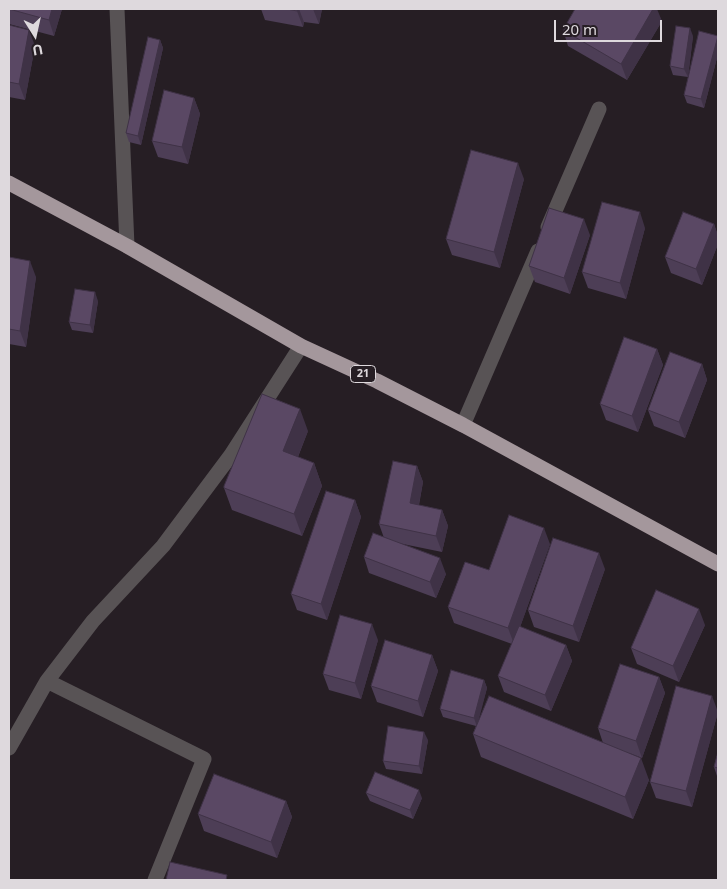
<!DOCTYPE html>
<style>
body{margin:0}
#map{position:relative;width:727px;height:889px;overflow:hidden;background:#261e24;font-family:"Noto Sans",sans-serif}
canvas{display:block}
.frame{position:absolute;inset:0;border:10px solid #ded9dd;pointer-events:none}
.north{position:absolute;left:10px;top:10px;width:50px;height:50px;-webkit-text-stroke:4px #261e24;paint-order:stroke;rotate:170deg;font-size:14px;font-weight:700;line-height:20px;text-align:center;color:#ded9dd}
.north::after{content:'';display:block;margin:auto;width:18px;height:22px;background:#ded9dd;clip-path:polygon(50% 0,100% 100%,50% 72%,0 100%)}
.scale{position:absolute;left:554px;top:20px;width:108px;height:22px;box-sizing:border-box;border:2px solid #ded9dd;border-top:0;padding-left:6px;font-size:15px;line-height:18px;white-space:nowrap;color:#ded9dd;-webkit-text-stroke:4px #261e24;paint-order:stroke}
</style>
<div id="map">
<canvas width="727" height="889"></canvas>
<div class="frame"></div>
<div class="north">U</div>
<div class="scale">20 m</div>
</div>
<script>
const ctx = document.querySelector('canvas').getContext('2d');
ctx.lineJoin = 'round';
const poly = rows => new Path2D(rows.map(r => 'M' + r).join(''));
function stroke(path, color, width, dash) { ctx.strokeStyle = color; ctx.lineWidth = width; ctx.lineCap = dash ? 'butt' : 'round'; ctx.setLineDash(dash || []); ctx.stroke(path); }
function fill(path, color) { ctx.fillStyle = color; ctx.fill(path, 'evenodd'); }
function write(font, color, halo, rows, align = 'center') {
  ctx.font = font + ' "Noto Sans",sans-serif'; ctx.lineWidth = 4.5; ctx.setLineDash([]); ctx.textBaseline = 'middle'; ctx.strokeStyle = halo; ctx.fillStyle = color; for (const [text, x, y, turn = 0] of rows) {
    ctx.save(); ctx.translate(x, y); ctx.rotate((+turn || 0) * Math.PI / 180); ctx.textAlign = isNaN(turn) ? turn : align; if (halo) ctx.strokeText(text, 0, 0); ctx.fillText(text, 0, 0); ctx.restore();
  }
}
stroke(poly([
 [117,9,127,246],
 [548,227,599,109],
 [463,425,538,251],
 [47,681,204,759,155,880],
 [9,748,47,681,93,621,163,546,231,455,301,346]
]), '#585355', 15);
stroke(poly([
 [9,183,127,246,301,346,377,381,463,425,718,564]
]), '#a4979c', 15);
fill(poly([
 [9,9,62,9,54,36,9,24],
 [261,9,322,9,319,24,304,22,303,27,265,20],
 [662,21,627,80,568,46,563,30],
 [9,25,35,46,25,100,9,97],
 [693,36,688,77,673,75,670,66],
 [718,38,718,54,704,108,687,103,684,95],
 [160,40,163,48,141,145,129,142,126,133],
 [194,98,200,114,188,164,158,157,152,141],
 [524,179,500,268,452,255,446,239],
 [714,224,718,236,718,244,702,285,671,273,665,257],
 [645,228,626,299,588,288,582,272],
 [590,235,570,294,535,282,529,266],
 [9,257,36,277,26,347,9,344],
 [98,301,93,333,72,330,69,322],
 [657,349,663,365,638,432,606,420,600,404],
 [702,364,707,380,685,438,654,426,648,410],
 [308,431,298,457,314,463,322,486,302,536,232,510,224,488],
 [417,466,423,482,419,505,442,510,448,526,442,552,398,543,446,574,436,598,369,573,364,557,384,538,379,524],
 [355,500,361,517,327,620,297,610,291,594],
 [550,544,520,627,566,645,572,661,551,711,504,692,498,676,512,644,454,623,448,607,489,570],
 [605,569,579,642,534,627,528,610],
 [705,625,679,682,637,664,631,648],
 [378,640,361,699,329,690,323,674],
 [432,655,438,671,423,717,377,702,371,686],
 [659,677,665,693,642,758,629,753,649,780,633,819,481,757,473,734,476,726,443,717,440,709,484,680,487,688,478,720,603,743,598,728],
 [718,712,692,807,656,798,650,782],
 [428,740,422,774,386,769,383,761],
 [718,752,718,776,717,776,714,767],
 [366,793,422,798,413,819,370,801],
 [286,801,292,817,277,858,204,831,198,814]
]), '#4d3e56');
fill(poly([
 [52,9,62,9,54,36,49,20],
 [297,9,299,9,304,22,303,27,297,11],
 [313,9,322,9,319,24],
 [653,9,657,9,662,21,627,80,621,64],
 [690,28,693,36,688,77,684,69],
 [29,30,35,46,25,100,19,84],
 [718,36,718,54,704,108,701,99],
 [160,40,163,48,141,145,138,136],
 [194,98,200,114,188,164,182,147],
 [518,163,524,179,500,268,494,252],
 [640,212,645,228,626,299,620,283],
 [584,219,590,235,570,294,564,278],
 [714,224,718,236,718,244,702,285,696,269],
 [30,261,36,277,26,347,20,331],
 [95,292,98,301,93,333,90,325],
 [657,349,663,365,638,432,632,416],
 [702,364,707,380,685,438,679,422],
 [300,409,308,431,291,474,283,451],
 [314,463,322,486,302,536,294,514],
 [417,466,423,482,416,519,410,503],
 [355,500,361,517,327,620,321,604],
 [442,510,448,526,442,552,436,536],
 [544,528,550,544,514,644,508,628],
 [599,553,605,569,579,642,573,626],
 [440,558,446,574,436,598,430,582],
 [699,609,705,625,679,682,673,666],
 [372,624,378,640,361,699,355,683],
 [566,645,572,661,551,711,545,695],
 [432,655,438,671,423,717,418,701],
 [659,677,665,693,642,758,636,741],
 [484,680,487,688,477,727,474,718],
 [712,696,718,712,692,807,686,791],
 [424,732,428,740,422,774,419,766],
 [641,758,649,780,633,819,625,797],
 [419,790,422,798,413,819,410,810],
 [286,801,292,817,277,858,271,842]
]), '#3f3246');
const building = poly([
 [9,9,52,9,49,20,9,9],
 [287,9,297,9,297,11,287,9],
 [575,9,653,9,621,64,563,30,575,9],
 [9,25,29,30,19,84,9,82,9,25],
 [676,26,690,28,684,69,670,66,676,26],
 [699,31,718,36,701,99,684,95,699,31],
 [148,37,160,40,138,136,126,133,148,37],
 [164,90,194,98,182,147,152,141,164,90],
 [471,150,518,163,494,252,446,239,471,150],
 [602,202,640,212,620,283,582,272,602,202],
 [549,208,584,219,564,278,529,266,549,208],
 [683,212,714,224,696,269,665,257,683,212],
 [9,257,30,261,20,331,9,329,9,257],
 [75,289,95,292,90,325,69,322,75,289],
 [624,337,657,349,632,416,600,404,624,337],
 [670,352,702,364,679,422,648,410,670,352],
 [262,394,300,409,283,451,314,463,294,514,224,488,224,486,262,394],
 [393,461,417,466,410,503,442,510,436,536,379,524,393,461],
 [326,491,355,500,321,604,291,594,326,491],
 [509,515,544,528,508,628,448,607,465,562,489,570,509,515],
 [373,533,440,558,430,582,364,557,373,533],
 [553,538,599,553,573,626,528,610,553,538],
 [656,590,699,609,673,666,631,648,656,590],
 [340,615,372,624,355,683,323,674,340,615],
 [519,626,566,645,545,695,498,676,519,626],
 [385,640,432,655,418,701,371,686,385,640],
 [620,664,659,677,636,741,598,728,620,664],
 [451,670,484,680,474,718,440,709,451,670],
 [676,686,712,696,686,791,650,782,676,686],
 [489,696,641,758,625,797,473,734,489,696],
 [388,726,424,732,419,766,383,761,388,726],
 [718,752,718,768,714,767,718,752],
 [375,772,419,790,410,810,366,793,375,772],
 [214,774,286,801,271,842,198,814,214,774],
 [170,862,227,875,226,880,166,880,170,862]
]);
fill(building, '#5a4864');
stroke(building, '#3f3246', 1);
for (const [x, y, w] of [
 [363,374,25]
]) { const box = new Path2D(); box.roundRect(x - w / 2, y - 8.5, w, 17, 4); ctx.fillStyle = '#261e24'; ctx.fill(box); stroke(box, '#ded9dd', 1); }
write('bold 11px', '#ded9dd', null, [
 ["21",363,374]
]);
</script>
